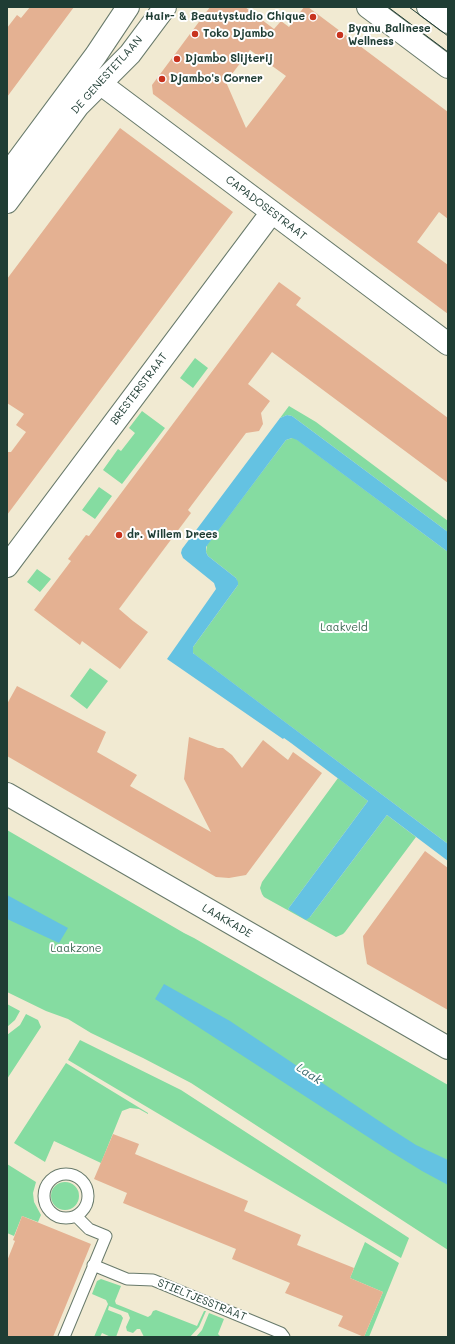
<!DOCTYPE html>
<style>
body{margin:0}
#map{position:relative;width:455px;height:1344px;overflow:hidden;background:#f1ead2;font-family:Mali,sans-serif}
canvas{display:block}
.frame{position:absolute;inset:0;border:8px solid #1f3d34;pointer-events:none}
</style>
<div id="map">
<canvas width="455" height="1344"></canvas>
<div class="frame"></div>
</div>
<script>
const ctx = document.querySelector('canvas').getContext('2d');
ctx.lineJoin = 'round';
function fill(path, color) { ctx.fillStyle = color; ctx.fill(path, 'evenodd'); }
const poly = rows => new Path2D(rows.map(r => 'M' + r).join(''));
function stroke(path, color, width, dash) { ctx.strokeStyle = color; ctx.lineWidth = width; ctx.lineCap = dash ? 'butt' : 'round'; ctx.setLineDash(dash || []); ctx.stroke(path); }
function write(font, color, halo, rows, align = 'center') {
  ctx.font = font + ' Mali,sans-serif'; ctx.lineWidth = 4; ctx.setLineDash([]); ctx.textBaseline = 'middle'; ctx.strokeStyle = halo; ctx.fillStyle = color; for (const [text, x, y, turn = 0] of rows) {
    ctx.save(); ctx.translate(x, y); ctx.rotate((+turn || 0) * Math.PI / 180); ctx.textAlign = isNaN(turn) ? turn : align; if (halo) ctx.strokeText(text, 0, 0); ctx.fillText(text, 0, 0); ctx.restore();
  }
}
fill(poly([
 [195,358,208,368,193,388,180,378],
 [289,406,316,422,448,521,448,532,292,416,287,415,280,418],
 [142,411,165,428,122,484,103,470,118,449,121,451,135,433,129,428],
 [292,438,295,438,448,552,448,844,194,654,192,651,193,647,238,585,236,578,208,556,206,552,207,545,286,440],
 [99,487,112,496,95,519,82,510],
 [37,569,51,579,40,592,27,582],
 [90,668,108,681,87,709,70,696],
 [338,778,368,801,288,909,310,917,387,815,416,837,345,932,343,934,336,937,264,897,262,894,260,888,262,882],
 [7,830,184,933,194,938,448,1085,448,1250,191,1083,143,1058,91,1033,68,1019,46,1011,7,992],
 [7,1004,20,1011,15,1020,7,1027],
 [26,1014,38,1020,41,1027,7,1079,7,1035,20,1025],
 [80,1040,181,1090,409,1238,401,1258,68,1060],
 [66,1063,148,1113,148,1114,139,1109,130,1108,122,1111,101,1163,54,1141,45,1162,14,1143],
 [7,1164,36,1182,33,1193,34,1202,41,1215,38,1222,22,1216,14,1236,7,1233],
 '51 1196a14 14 0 1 1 28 0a14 14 0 1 1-28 0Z',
 [365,1242,399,1263,369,1337,364,1337,383,1292,350,1278],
 [101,1279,121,1286,115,1301,116,1304,148,1317,151,1315,153,1311,156,1310,197,1326,204,1311,206,1311,199,1327,190,1337,144,1337,140,1329,137,1329,133,1333,127,1331,126,1327,130,1318,128,1313,109,1306,108,1310,121,1315,123,1318,116,1337,111,1337,102,1333,100,1337,94,1337,108,1304,106,1300,92,1294,97,1281],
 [209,1313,224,1319,218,1334,221,1337,196,1337,202,1330]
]), '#85dca1');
fill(poly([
 [287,415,292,416,448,532,448,552,297,440,292,438,286,440,206,547,206,552,208,556,236,578,238,582,238,585,193,647,193,653,448,844,448,861,387,815,310,917,306,920,288,909,368,801,291,743,284,738,283,739,167,659,216,589,214,583,183,558,181,553,182,549,280,418],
 [7,895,68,928,59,943,7,919],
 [164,984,230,1021,391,1129,416,1145,448,1160,448,1185,422,1171,388,1150,155,999]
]), '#64c2e2');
fill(poly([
 [30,7,74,7,7,97,7,28,17,15,21,18],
 [210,7,245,7,274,29,281,21,289,27,304,7,308,7,448,112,448,219,439,212,417,242,448,265,448,314,153,94,152,85],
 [250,50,286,76,246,128,226,82],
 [120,128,233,212,7,515,7,452,11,452,26,432,16,425,24,414,7,403,7,279],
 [279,282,301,298,296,305,448,418,448,483,272,352,248,384,270,401,261,413,263,424,259,431,246,433,188,510,191,513,119,609,133,621,148,632,120,669,82,641,80,645,34,610,71,561,68,559,86,535,89,536],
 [17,686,106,732,97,752,137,775,130,786,211,832,184,779,189,737,218,748,223,748,232,755,242,768,263,740,288,760,293,752,322,773,246,875,229,878,216,877,7,756,7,704],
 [425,851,448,868,448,1010,367,964,364,946,363,936],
 [113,1134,139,1144,135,1154,248,1201,244,1211,301,1235,297,1245,354,1268,350,1278,383,1292,364,1337,338,1326,343,1316,285,1293,290,1283,232,1259,236,1249,123,1203,127,1193,94,1179],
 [22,1216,91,1244,53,1337,7,1337,7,1261,15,1241,13,1240]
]), '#e4b192');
const lane = poly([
 '44 1196a22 22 0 1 1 44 0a22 22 0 1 1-44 0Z',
 [93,1265,127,1279,153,1280,281,1333,284,1337],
 [64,1337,106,1236,89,1229,76,1216]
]);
const street = poly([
 [85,72,448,344],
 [7,566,272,212],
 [7,794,448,1048]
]);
const secondary = poly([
 [368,7,448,67],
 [428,7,448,22],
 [7,175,96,55,128,7],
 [7,202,78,106,130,54,165,7]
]);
stroke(lane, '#687a6b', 13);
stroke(street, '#687a6b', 24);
stroke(secondary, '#687a6b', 24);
stroke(lane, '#fff', 11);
stroke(street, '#fff', 22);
stroke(secondary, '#fff', 22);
stroke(poly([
 [388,7,448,52],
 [409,7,448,36]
]), '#1f3d34', 1);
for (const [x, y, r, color] of [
 [313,17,4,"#c8321e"],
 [195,34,4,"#c8321e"],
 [340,35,4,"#c8321e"],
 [177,59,4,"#c8321e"],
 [162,79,4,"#c8321e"],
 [119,535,4,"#c8321e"]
]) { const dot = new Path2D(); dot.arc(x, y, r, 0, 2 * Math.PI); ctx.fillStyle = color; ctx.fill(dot); stroke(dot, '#fff', 1.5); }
write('bold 11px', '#1f3d34', '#fff', [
 ["Hair- & Beautystudio Chique",305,17,"right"],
 ["Byanu Balinese",348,29],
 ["Wellness",348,42],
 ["Toko Djambo",203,34],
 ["Djambo Slijterij",185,59],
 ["Djambo's Corner",170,79],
 ["dr. Willem Drees",127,535]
], 'left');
write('11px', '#1f3d34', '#fff', [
 ["DE GENESTETLAAN",107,75,-48],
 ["CAPADOSESTRAAT",266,208,37],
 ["BRESTERSTRAAT",139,389,-53],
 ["LAAKKADE",227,921,30],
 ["STIELTJESSTRAAT",202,1300,22]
]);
write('11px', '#38654f', '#fff', [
 ["Laakveld",344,628],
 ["Laakzone",76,949]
]);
write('italic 12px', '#346568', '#fff', [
 ["Laak",309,1074,33]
]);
</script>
